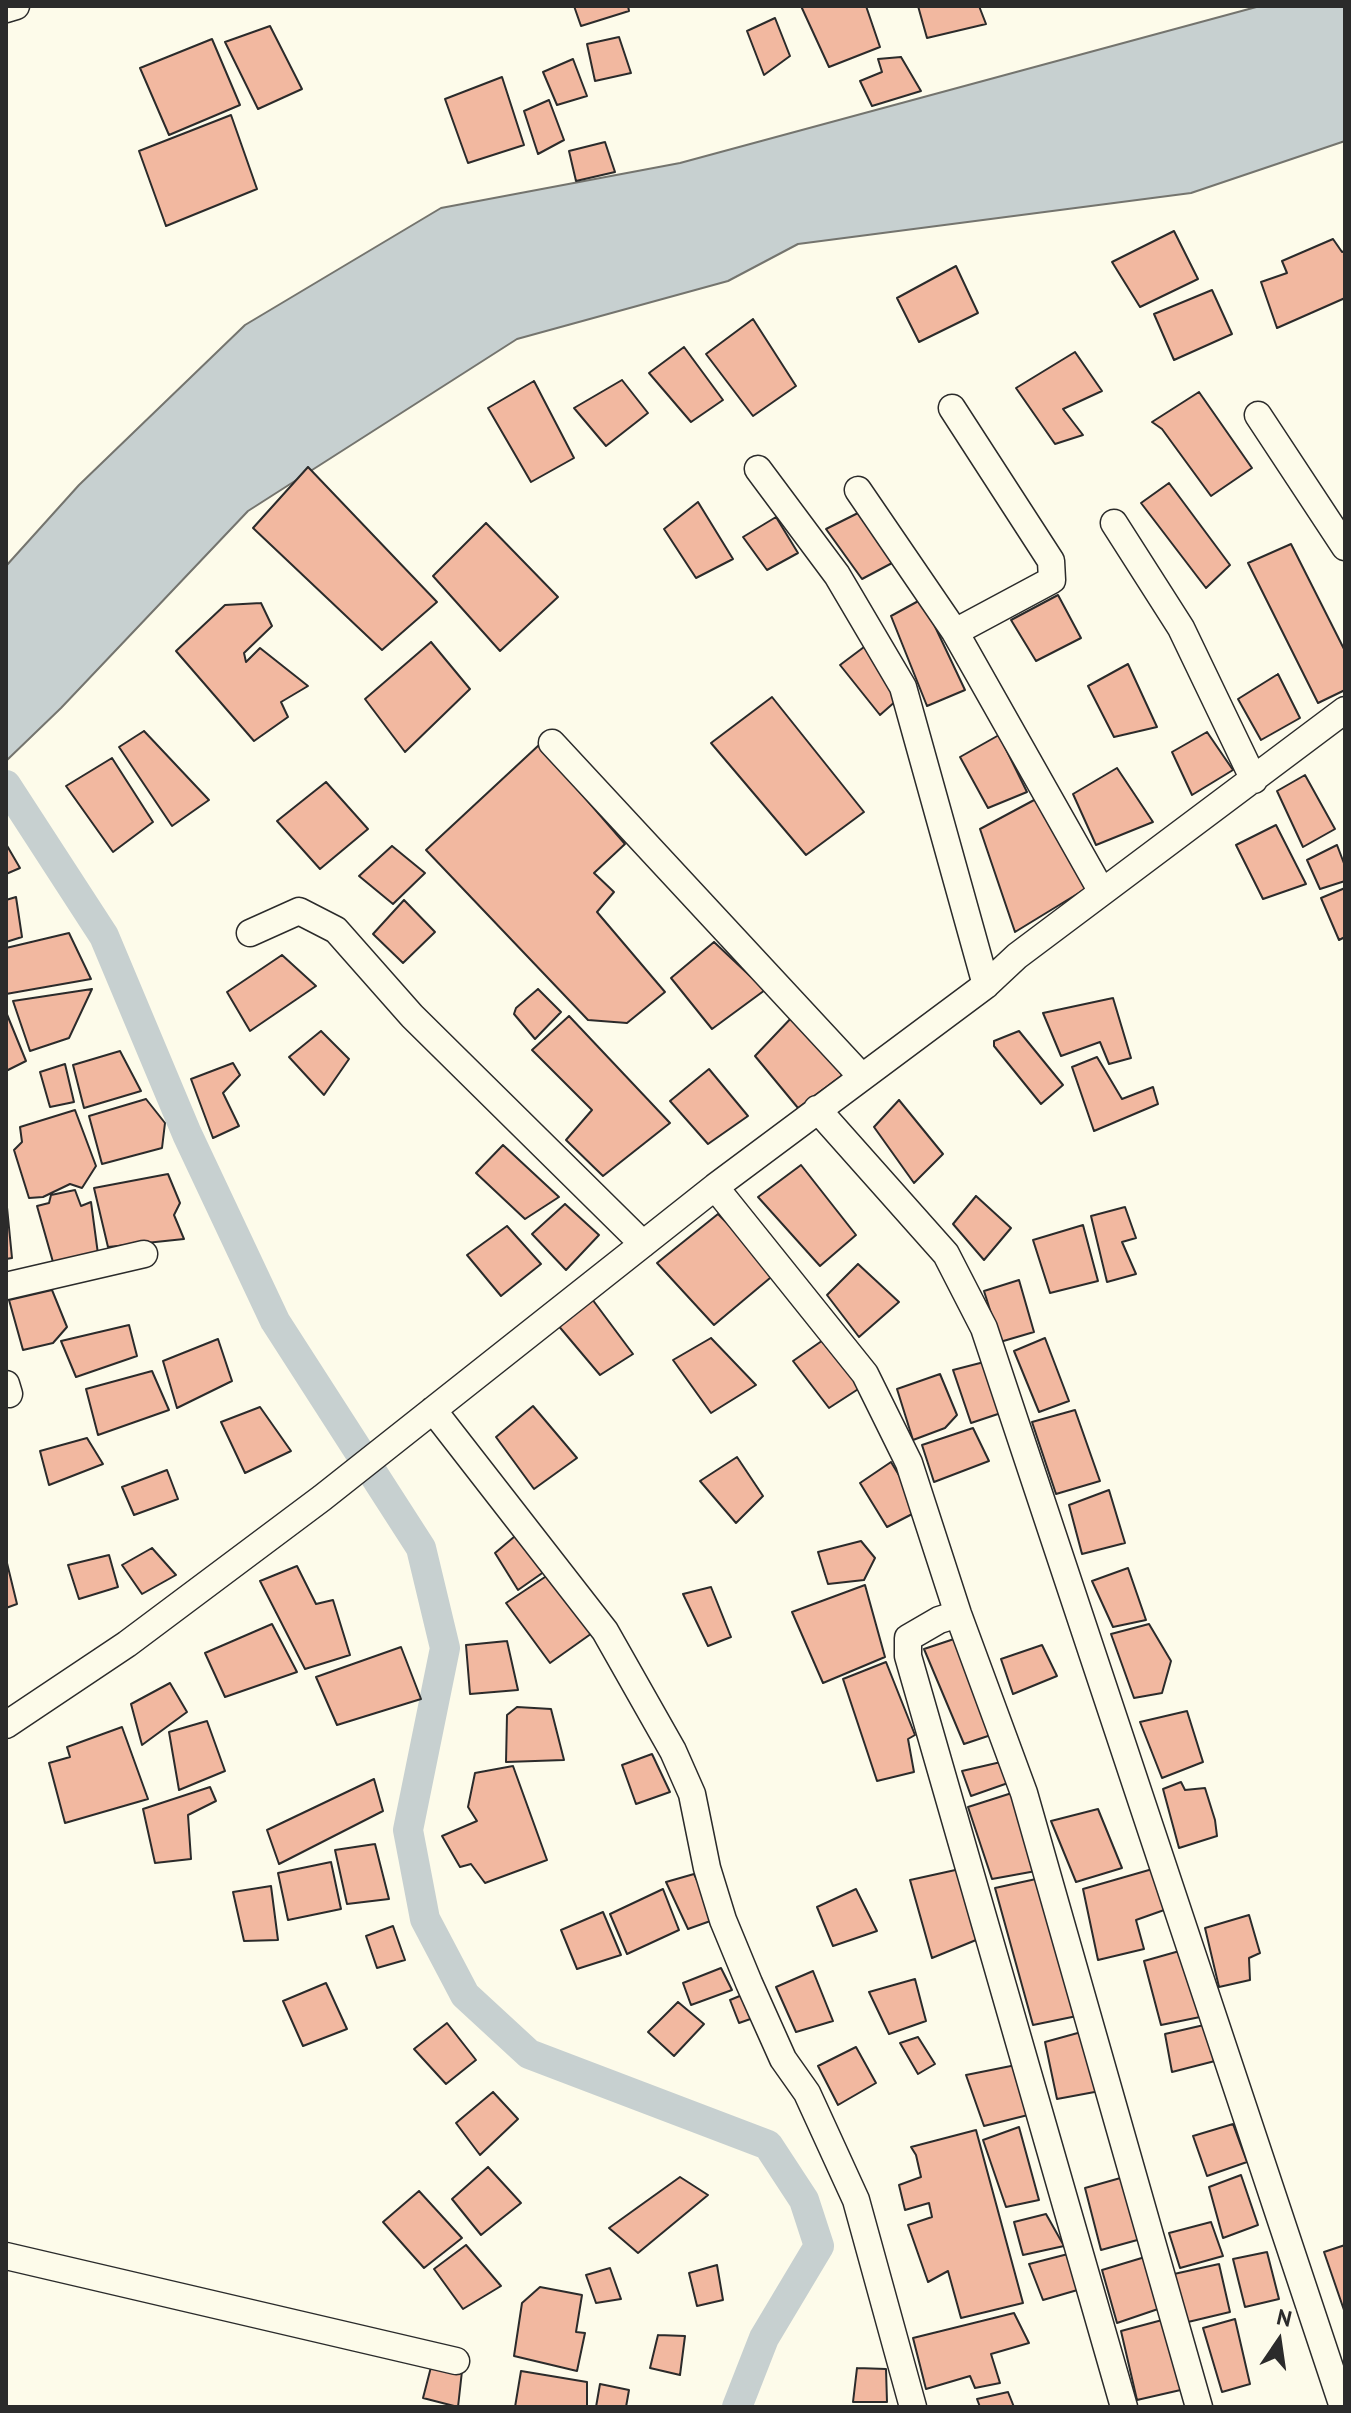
<!DOCTYPE html>
<style>
body{margin:0}
#map{position:relative;width:1351px;height:2413px;overflow:hidden;background:#fdfbea;font-family:"PT Sans",sans-serif}
canvas{display:block}
.frame{position:absolute;inset:0;border:8px solid #2b2b2b;pointer-events:none}
.north{position:absolute;left:1239px;top:2301px;width:80px;height:80px;-webkit-text-stroke:6px #fdfbea;paint-order:stroke;rotate:13deg;font-size:22px;font-weight:700;line-height:32px;text-align:center;color:#2b2b2b}
.north::after{content:'';display:block;margin:auto;width:28px;height:36px;background:#2b2b2b;clip-path:polygon(50% 0,100% 100%,50% 72%,0 100%)}
</style>
<div id="map">
<canvas width="1351" height="2413"></canvas>
<div class="frame"></div>
<div class="north">N</div>
</div>
<script>
const ctx = document.querySelector('canvas').getContext('2d');
ctx.lineJoin = 'round';
function fill(path, color) { ctx.fillStyle = color; ctx.fill(path, 'evenodd'); }
const poly = rows => new Path2D(rows.map(r => 'M' + r).join(''));
function stroke(path, color, width, dash) { ctx.strokeStyle = color; ctx.lineWidth = width; ctx.lineCap = dash ? 'butt' : 'round'; ctx.setLineDash(dash || []); ctx.stroke(path); }
const water = poly([
 [1260,6,1345,6,1345,141,1191,193,798,244,728,281,517,339,248,511,61,708,6,761,6,566,79,485,245,325,441,208,680,163,1260,6]
]);
fill(water, '#c7d0d0');
stroke(water, '#74746e', 2);
stroke(poly([
 [6,785,104,936,187,1134,275,1321,421,1548,445,1648,408,1830,425,1919,465,1995,529,2054,768,2145,804,2200,819,2246,764,2338,737,2407]
]), '#c7d0d0', 30);
const building = poly([
 [574,6,628,6,629,11,581,26,574,6],
 [801,6,866,6,880,47,829,67,801,6],
 [918,6,979,6,986,24,927,38,918,6],
 [775,18,790,56,764,75,747,31,775,18],
 [270,26,302,89,258,109,225,42,270,26],
 [619,37,631,73,595,81,587,44,619,37],
 [212,39,240,105,169,135,140,68,212,39],
 [901,57,921,91,872,106,860,81,882,72,878,59,901,57],
 [573,59,587,96,557,105,543,72,573,59],
 [502,77,524,145,468,163,445,99,502,77],
 [549,100,564,140,538,154,524,111,549,100],
 [231,115,257,189,166,226,139,151,231,115],
 [605,142,615,172,576,181,569,151,605,142],
 [1174,231,1198,279,1140,307,1112,262,1174,231],
 [1333,239,1342,252,1345,251,1345,298,1277,328,1261,282,1287,273,1282,261,1333,239],
 [956,266,978,313,919,342,897,298,956,266],
 [1212,290,1232,334,1174,360,1154,314,1212,290],
 [753,319,796,386,753,416,706,354,753,319],
 [684,347,723,400,691,422,649,373,684,347],
 [1075,352,1102,391,1063,409,1083,435,1055,444,1016,388,1075,352],
 [622,380,648,413,606,446,574,408,622,380],
 [534,381,574,458,531,482,488,408,534,381],
 [1199,392,1252,468,1211,496,1162,429,1152,422,1199,392],
 [308,467,437,602,382,650,253,528,308,467],
 [1169,483,1230,565,1206,588,1141,503,1169,483],
 [698,502,733,559,696,578,664,529,698,502],
 [860,512,894,562,862,579,826,529,860,512],
 [776,517,798,553,767,570,743,537,776,517],
 [486,523,558,597,500,651,433,576,486,523],
 [1291,544,1345,651,1345,690,1318,703,1248,563,1291,544],
 [1058,595,1081,638,1036,661,1011,620,1058,595],
 [922,599,965,690,927,706,891,616,922,599],
 [261,603,272,626,244,653,246,662,260,648,308,686,281,702,288,717,254,741,176,651,225,605,261,603],
 [431,642,470,689,405,752,365,699,431,642],
 [868,644,897,700,880,715,840,665,868,644],
 [1128,664,1157,727,1114,737,1088,686,1128,664],
 [1278,674,1300,718,1261,740,1238,699,1278,674],
 [772,697,864,812,806,855,711,743,772,697],
 [144,731,209,800,172,826,119,747,144,731],
 [1207,732,1233,770,1192,795,1172,752,1207,732],
 [999,735,1027,792,988,808,960,757,999,735],
 [539,745,625,844,594,873,614,892,597,912,665,992,627,1023,588,1020,426,850,539,745],
 [112,758,153,822,113,852,66,786,112,758],
 [1117,768,1153,822,1096,845,1073,794,1117,768],
 [1305,775,1335,829,1303,847,1277,791,1305,775],
 [326,782,368,829,320,869,277,821,326,782],
 [1036,799,1087,888,1015,932,980,829,1036,799],
 [1276,825,1306,884,1263,899,1236,845,1276,825],
 [6,844,20,868,6,874,6,844],
 [1337,845,1345,866,1345,881,1320,889,1307,860,1337,845],
 [392,846,425,873,393,904,359,876,392,846],
 [1345,888,1345,937,1339,940,1321,898,1345,888],
 [16,897,22,937,6,942,6,900,16,897],
 [404,900,435,932,403,963,373,934,404,900],
 [69,933,91,979,6,994,6,948,69,933],
 [714,942,765,990,712,1029,671,978,714,942],
 [282,955,316,986,250,1031,227,992,282,955],
 [92,989,69,1038,30,1051,13,1001,92,989],
 [538,989,561,1012,535,1039,514,1014,516,1008,538,989],
 [1113,998,1131,1058,1109,1064,1100,1042,1061,1056,1043,1013,1113,998],
 [6,1012,26,1061,6,1071,6,1012],
 [794,1015,848,1071,798,1108,755,1056,794,1015],
 [569,1016,670,1123,603,1176,566,1140,592,1110,532,1050,569,1016],
 [321,1031,349,1059,324,1095,289,1057,321,1031],
 [1019,1031,1063,1085,1041,1104,994,1046,994,1041,1019,1031],
 [120,1051,141,1091,84,1108,73,1065,120,1051],
 [1097,1057,1122,1099,1153,1087,1158,1104,1094,1131,1072,1067,1097,1057],
 [233,1063,240,1075,223,1093,239,1126,213,1138,191,1079,233,1063],
 [65,1064,74,1102,50,1107,40,1072,65,1064],
 [709,1069,748,1116,708,1144,670,1101,709,1069],
 [146,1099,165,1123,162,1148,102,1164,89,1116,146,1099],
 [899,1100,943,1154,914,1183,874,1127,899,1100],
 [75,1110,96,1166,82,1188,70,1184,43,1197,29,1198,14,1150,22,1142,20,1127,75,1110],
 [503,1145,559,1197,525,1219,476,1173,503,1145],
 [801,1165,856,1235,820,1266,758,1197,801,1165],
 [168,1174,180,1203,174,1215,184,1239,108,1247,94,1188,168,1174],
 [75,1190,81,1206,91,1202,98,1254,53,1262,37,1206,49,1203,51,1195,75,1190],
 [976,1196,1011,1228,984,1260,953,1224,976,1196],
 [6,1197,12,1258,6,1259,6,1197],
 [565,1204,599,1235,566,1270,532,1234,565,1204],
 [1125,1207,1136,1238,1122,1242,1136,1274,1107,1282,1091,1216,1125,1207],
 [718,1214,776,1273,714,1325,657,1263,718,1214],
 [1083,1225,1098,1281,1050,1293,1033,1240,1083,1225],
 [507,1226,541,1264,501,1296,467,1255,507,1226],
 [858,1264,899,1302,859,1337,827,1295,858,1264],
 [1019,1280,1034,1332,1000,1342,984,1291,1019,1280],
 [52,1290,67,1327,53,1343,23,1350,9,1300,52,1290],
 [592,1299,633,1354,600,1375,557,1324,592,1299],
 [129,1325,137,1356,76,1377,61,1341,129,1325],
 [711,1338,756,1385,711,1413,673,1360,711,1338],
 [826,1338,863,1386,829,1408,793,1361,826,1338],
 [1045,1338,1069,1401,1039,1412,1014,1351,1045,1338],
 [218,1339,232,1381,177,1408,163,1361,218,1339],
 [988,1361,1004,1412,971,1423,953,1370,988,1361],
 [152,1371,169,1410,98,1435,86,1389,152,1371],
 [940,1374,957,1415,945,1428,913,1440,897,1389,940,1374],
 [533,1406,577,1458,534,1489,496,1437,533,1406],
 [260,1407,291,1451,245,1473,221,1422,260,1407],
 [1075,1410,1100,1481,1056,1494,1032,1422,1075,1410],
 [973,1428,989,1461,934,1482,922,1445,973,1428],
 [87,1438,103,1464,49,1485,40,1451,87,1438],
 [737,1457,763,1496,736,1523,700,1481,737,1457],
 [891,1462,920,1510,887,1527,860,1483,891,1462],
 [167,1470,178,1499,134,1515,122,1487,167,1470],
 [1109,1490,1125,1543,1082,1554,1069,1505,1109,1490],
 [521,1531,548,1569,518,1590,495,1553,521,1531],
 [861,1541,875,1558,864,1580,828,1584,818,1552,861,1541],
 [152,1548,176,1575,142,1594,122,1565,152,1548],
 [109,1555,118,1587,79,1599,68,1565,109,1555],
 [6,1559,17,1604,6,1608,6,1559],
 [297,1566,316,1604,333,1600,350,1655,305,1669,260,1581,297,1566],
 [1128,1568,1146,1620,1113,1627,1092,1581,1128,1568],
 [551,1573,595,1631,550,1663,506,1603,551,1573],
 [865,1585,885,1657,823,1683,792,1612,865,1585],
 [711,1587,731,1637,708,1646,683,1594,711,1587],
 [272,1624,297,1672,225,1697,205,1653,272,1624],
 [1149,1624,1171,1661,1162,1693,1134,1698,1111,1634,1149,1624],
 [957,1638,994,1734,964,1744,924,1649,957,1638],
 [507,1641,518,1690,470,1694,466,1645,507,1641],
 [1042,1645,1057,1676,1013,1694,1001,1659,1042,1645],
 [401,1647,421,1699,337,1725,316,1677,401,1647],
 [886,1662,915,1735,908,1739,914,1772,877,1781,843,1679,886,1662],
 [170,1683,187,1712,142,1745,131,1704,170,1683],
 [517,1707,551,1709,564,1760,506,1762,507,1715,517,1707],
 [1187,1711,1203,1762,1162,1778,1140,1722,1187,1711],
 [207,1721,225,1771,179,1790,169,1732,207,1721],
 [122,1727,148,1799,65,1823,49,1763,70,1757,67,1747,122,1727],
 [652,1754,670,1792,636,1804,622,1765,652,1754],
 [1001,1762,1008,1783,971,1796,962,1771,1001,1762],
 [513,1766,547,1860,485,1883,471,1864,460,1867,442,1836,477,1821,468,1807,475,1773,513,1766],
 [374,1779,383,1811,279,1864,267,1830,374,1779],
 [1181,1782,1185,1790,1205,1788,1215,1820,1217,1836,1179,1848,1163,1789,1181,1782],
 [210,1787,216,1801,188,1815,191,1859,155,1863,143,1809,210,1787],
 [1015,1792,1036,1871,992,1879,968,1807,1015,1792],
 [1098,1809,1122,1868,1076,1882,1051,1821,1098,1809],
 [375,1844,389,1899,347,1904,335,1850,375,1844],
 [331,1862,341,1909,288,1920,278,1873,331,1862],
 [1156,1868,1167,1909,1136,1920,1144,1949,1098,1960,1083,1889,1156,1868],
 [960,1869,981,1938,932,1958,910,1880,960,1869],
 [694,1874,716,1919,688,1929,666,1882,694,1874],
 [1036,1879,1077,2016,1033,2025,995,1888,1036,1879],
 [271,1886,278,1940,244,1941,233,1892,271,1886],
 [663,1889,679,1930,627,1954,610,1914,663,1889],
 [856,1889,877,1931,833,1946,817,1907,856,1889],
 [603,1912,621,1955,577,1969,561,1930,603,1912],
 [1249,1915,1260,1953,1249,1958,1250,1980,1219,1987,1205,1928,1249,1915],
 [393,1926,405,1960,377,1968,366,1936,393,1926],
 [1183,1950,1205,2016,1161,2025,1144,1961,1183,1950],
 [721,1968,732,1990,691,2005,683,1983,721,1968],
 [813,1971,833,2021,796,2032,776,1987,813,1971],
 [915,1979,926,2021,889,2034,869,1992,915,1979],
 [326,1983,347,2029,303,2046,283,2001,326,1983],
 [747,1993,759,2016,739,2023,730,2000,747,1993],
 [678,2002,704,2024,674,2056,648,2032,678,2002],
 [447,2023,476,2060,446,2084,414,2049,447,2023],
 [1204,2025,1215,2061,1172,2072,1165,2034,1204,2025],
 [1085,2031,1100,2091,1057,2099,1045,2042,1085,2031],
 [918,2037,935,2064,918,2074,900,2043,918,2037],
 [856,2047,876,2083,838,2105,818,2066,856,2047],
 [1016,2065,1028,2115,984,2126,966,2075,1016,2065],
 [493,2092,518,2119,480,2155,456,2123,493,2092],
 [1233,2124,1247,2162,1207,2176,1193,2136,1233,2124],
 [1019,2127,1039,2200,1006,2207,983,2140,1019,2127],
 [976,2130,1023,2303,961,2318,948,2271,928,2282,908,2225,932,2217,929,2203,905,2210,899,2185,921,2177,916,2155,911,2147,976,2130],
 [488,2167,521,2203,481,2235,452,2199,488,2167],
 [1241,2175,1258,2225,1223,2238,1209,2187,1241,2175],
 [680,2177,708,2195,638,2253,609,2228,680,2177],
 [1124,2177,1141,2239,1101,2250,1085,2188,1124,2177],
 [419,2191,462,2238,424,2268,383,2222,419,2191],
 [1046,2214,1064,2246,1023,2255,1014,2222,1046,2214],
 [1211,2222,1223,2256,1180,2268,1169,2233,1211,2222],
 [466,2245,501,2286,463,2309,434,2269,466,2245],
 [1345,2245,1345,2313,1324,2252,1345,2245],
 [1267,2252,1279,2299,1245,2307,1233,2259,1267,2252],
 [1068,2254,1081,2289,1043,2300,1029,2264,1068,2254],
 [1145,2257,1161,2308,1117,2323,1102,2270,1145,2257],
 [1219,2264,1230,2312,1188,2322,1174,2274,1219,2264],
 [717,2265,723,2300,697,2306,689,2273,717,2265],
 [610,2268,621,2299,596,2303,586,2275,610,2268],
 [540,2287,582,2295,576,2332,585,2333,577,2371,514,2356,522,2303,540,2287],
 [1014,2313,1029,2343,991,2354,1000,2383,975,2388,970,2376,926,2389,913,2338,1014,2313],
 [1166,2319,1185,2389,1137,2400,1121,2331,1166,2319],
 [1235,2319,1250,2384,1222,2392,1203,2328,1235,2319],
 [658,2335,685,2336,680,2375,650,2368,658,2335],
 [431,2367,462,2371,458,2407,423,2398,431,2367],
 [857,2368,886,2369,887,2402,853,2402,857,2368],
 [521,2371,587,2382,587,2407,515,2407,521,2371],
 [600,2384,629,2390,626,2407,596,2407,600,2384],
 [1008,2392,1014,2407,980,2407,977,2399,1008,2392]
]);
fill(building, '#f2b8a0');
stroke(building, '#2b2b2b', 2);
const minor = poly([
 [6,9,16,6],
 [952,408,1051,561,1052,580,955,632],
 [1258,415,1345,547],
 [758,469,837,575,903,687,986,985],
 [858,490,955,632,1102,892],
 [1114,523,1181,628,1254,780],
 [552,743,862,1077],
 [250,933,299,911,336,930,412,1016,643,1244],
 [817,1109,946,1254,984,1328,1343,2407],
 [715,1187,865,1374,909,1463,958,1614,1024,1793,1199,2407],
 [6,1286,144,1254],
 [6,1384,9,1394],
 [433,1410,605,1631,673,1751,692,1794,707,1868,723,1920,749,1983,783,2059,807,2093,856,2200,913,2407],
 [958,1614,939,1620,908,1638,908,1656,1124,2407],
 [6,1725,127,1644,322,1498,715,1187,986,985,1017,956,1345,710],
 [6,2256,456,2361]
]);
stroke(minor, '#2b2b2b', 29);
stroke(minor, '#fdfbea', 26);
</script>
